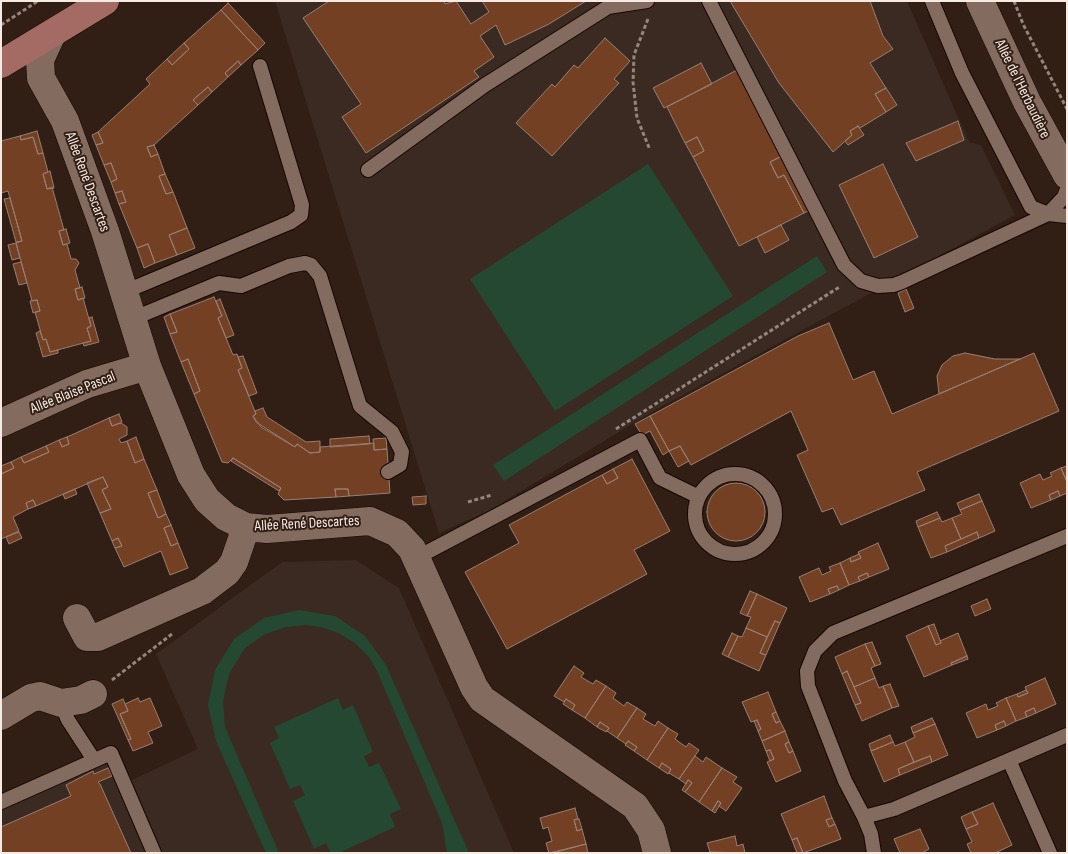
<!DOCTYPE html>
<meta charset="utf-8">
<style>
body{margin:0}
#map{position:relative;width:1068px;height:854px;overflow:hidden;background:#311e14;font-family:"Sofia Sans Condensed",sans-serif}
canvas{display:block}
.frame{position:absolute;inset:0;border:2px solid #f7eae3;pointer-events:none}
</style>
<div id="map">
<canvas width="1068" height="854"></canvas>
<div class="frame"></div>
</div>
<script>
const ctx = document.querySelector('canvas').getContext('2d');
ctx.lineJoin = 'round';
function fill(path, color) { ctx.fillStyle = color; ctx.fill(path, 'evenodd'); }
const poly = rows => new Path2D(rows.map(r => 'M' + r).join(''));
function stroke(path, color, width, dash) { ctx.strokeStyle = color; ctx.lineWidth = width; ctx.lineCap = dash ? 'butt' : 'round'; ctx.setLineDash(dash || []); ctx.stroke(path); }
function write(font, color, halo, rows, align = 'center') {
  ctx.font = font + ' "Sofia Sans Condensed",sans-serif'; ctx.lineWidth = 4; ctx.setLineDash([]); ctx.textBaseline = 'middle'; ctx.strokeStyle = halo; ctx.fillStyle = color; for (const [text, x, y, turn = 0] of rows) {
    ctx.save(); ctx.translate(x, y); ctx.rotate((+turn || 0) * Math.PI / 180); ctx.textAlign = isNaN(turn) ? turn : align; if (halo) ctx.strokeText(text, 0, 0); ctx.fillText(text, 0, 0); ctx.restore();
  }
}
fill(poly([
 [275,1,907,1,969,142,981,145,1015,215,659,408,488,511,439,533],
 [356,560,399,588,514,853,1,853,1,801,117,749,132,780,198,749,156,654,282,562]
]), '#3a2a21');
fill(poly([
 [648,164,733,296,555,411,470,279],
 [817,256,827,272,504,481,493,465],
 [299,610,335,616,365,636,386,665,469,853,447,853,442,823,377,671,369,657,355,643,338,633,321,627,305,625,286,627,265,634,245,648,229,674,223,701,225,727,279,853,266,853,216,741,208,705,215,670,234,639,264,618],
 [338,698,343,710,353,705,373,752,364,756,369,767,379,763,401,809,390,814,395,827,339,853,331,853,326,843,314,849,293,801,305,795,300,785,290,789,270,743,279,738,274,727]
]), '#254832');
const building = poly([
 [329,1,444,1,445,4,456,1,471,24,489,12,482,1,586,1,549,24,505,45,496,25,480,36,494,57,474,71,479,77,366,153,342,117,361,104,303,18,329,1],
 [730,1,870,1,883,36,893,49,870,63,886,88,875,94,886,112,860,128,858,126,850,131,852,135,833,152,779,83,730,1],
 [228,3,265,43,258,50,221,10,228,3],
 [221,10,258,50,241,65,238,61,225,73,228,77,212,92,208,87,193,100,198,105,154,145,147,147,151,157,158,154,165,174,159,176,166,194,173,192,187,228,169,235,177,255,155,263,148,244,137,248,119,204,126,202,122,191,115,193,111,182,117,179,111,163,104,165,96,145,103,143,98,132,150,84,146,79,167,59,172,65,189,49,184,43,221,10],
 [605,38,630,61,614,79,619,83,552,156,516,123,552,84,555,87,574,65,578,68,605,38],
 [184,43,189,49,172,65,167,59,184,43],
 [238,61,241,65,228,77,225,73,238,61],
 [701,63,712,84,664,108,653,88,701,63],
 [737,70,782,156,770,162,778,178,784,175,804,213,739,246,693,157,704,151,697,137,685,143,667,107,737,70],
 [208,87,212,92,198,105,193,100,208,87],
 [886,88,897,105,886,112,875,94,886,88],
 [958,121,964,140,916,161,906,143,958,121],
 [858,126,864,135,848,145,845,141,852,135,850,131,858,126],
 [37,131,43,153,38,154,33,137,21,140,20,136,37,131],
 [98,132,103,143,96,145,92,135,98,132],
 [20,136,21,140,33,137,38,154,43,153,48,172,43,174,47,189,52,187,64,230,59,231,63,245,67,244,71,259,76,259,79,263,75,270,80,288,75,289,78,300,83,298,91,326,87,328,91,341,50,352,46,339,43,340,35,312,40,311,37,300,32,301,16,243,22,241,8,191,1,193,1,141,20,136],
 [697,137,704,151,693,157,685,143,697,137],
 [154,145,158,154,151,157,147,147,154,145],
 [782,156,810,210,804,213,784,175,778,178,770,162,782,156],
 [111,163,117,179,111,182,104,165,111,163],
 [883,164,918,237,874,258,839,185,883,164],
 [50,171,54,188,47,189,43,174,50,171],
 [165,174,173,192,166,194,159,176,165,174],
 [122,191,126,202,119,204,115,193,122,191],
 [10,198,22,241,16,242,4,199,10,198],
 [781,225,789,240,765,253,757,237,781,225],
 [187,228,195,248,177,255,169,235,187,228],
 [66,229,70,243,63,245,59,231,66,229],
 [16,243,20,258,12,260,8,245,16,243],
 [148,244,155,263,144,268,137,248,148,244],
 [21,262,27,283,19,285,13,264,21,262],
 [82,287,85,298,78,300,75,289,82,287],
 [906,289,914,308,905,312,898,293,906,289],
 [214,297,222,316,218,318,233,355,237,354,242,368,238,370,256,414,253,416,256,422,295,447,297,444,310,453,320,452,320,447,374,443,374,450,387,449,390,493,349,496,348,489,335,489,336,497,284,500,278,494,281,488,233,458,228,463,222,462,194,394,200,391,188,359,181,362,170,334,177,332,170,314,214,297],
 [220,299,234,335,226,338,218,318,222,316,216,301,220,299],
 [37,300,40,311,33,313,30,301,37,300],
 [170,314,177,332,170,334,164,317,170,314],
 [92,317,99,342,84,346,83,343,91,341,87,328,91,326,89,318,92,317],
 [829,323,853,380,874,371,892,414,1034,353,1059,411,917,472,925,490,841,525,833,508,822,512,797,455,808,450,791,411,691,465,680,446,669,451,650,416,798,336,829,323],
 [40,331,43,340,46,339,50,352,58,350,58,353,43,357,36,333,40,331],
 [965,353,995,359,1020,359,939,394,937,376,942,365,953,356,965,353],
 [243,356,257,393,249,396,238,370,242,368,238,357,243,356],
 [188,359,200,391,194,394,181,362,188,359],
 [263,408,267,417,306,442,320,441,320,452,310,453,297,444,295,447,261,427,253,416,256,414,255,411,263,408],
 [119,414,122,422,112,426,109,418,119,414],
 [650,416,669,451,663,455,650,431,642,435,635,424,650,416],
 [109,418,112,426,121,423,127,427,127,435,119,439,121,443,127,441,135,463,144,459,157,490,148,493,158,518,166,514,171,525,164,528,171,546,178,543,188,568,170,575,161,551,124,567,115,548,122,546,118,538,112,541,100,513,111,509,102,490,108,487,103,477,36,506,33,500,26,503,28,509,13,517,19,531,1,539,1,474,14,468,11,462,21,457,24,463,49,452,46,446,59,440,62,447,69,444,67,437,109,418],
 [369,436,370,444,330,447,330,439,369,436],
 [67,437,69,444,62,447,59,440,67,437],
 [136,437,144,459,135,463,127,441,136,437],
 [386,438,387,449,374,450,373,439,386,438],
 [46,446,49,452,24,463,21,457,46,446],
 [680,446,689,461,678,467,669,451,680,446],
 [233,458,281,488,279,491,231,461,233,458],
 [632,459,670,531,634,550,647,574,507,649,465,572,519,543,509,525,602,475,607,484,618,478,613,469,632,459],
 [11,462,14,468,1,474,1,466,11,462],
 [1067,466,1067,482,1061,468,1067,466],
 [1061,468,1067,482,1067,493,1060,496,1058,491,1049,495,1051,500,1031,508,1020,483,1040,474,1043,480,1052,476,1050,473,1061,468],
 [613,469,618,478,607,484,602,475,613,469],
 [103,477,108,487,102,490,111,509,100,513,87,483,103,477],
 '707 512a29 29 0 1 1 58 0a29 29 0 1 1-58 0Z',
 [75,489,77,494,65,499,63,494,75,489],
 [335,489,348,489,349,496,336,497,335,489],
 [157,490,166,514,158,518,148,493,157,490],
 [1058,491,1060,496,1051,500,1049,495,1058,491],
 [979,494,982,501,960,510,957,503,979,494],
 [426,496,426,504,413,505,412,497,426,496],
 [33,500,36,506,28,509,26,503,33,500],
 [982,501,995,531,979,538,977,532,961,539,952,518,962,514,960,510,982,501],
 [937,512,940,518,918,527,916,521,937,512],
 [940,518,942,522,952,518,961,539,945,546,947,552,931,558,918,527,940,518],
 [171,525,178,543,171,546,164,528,171,525],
 [19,532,22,538,9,544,6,537,19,532],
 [977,532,979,538,947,552,945,546,977,532],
 [118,538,122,546,115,548,112,541,118,538],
 [878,543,889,569,869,577,867,573,858,577,860,581,849,585,840,563,850,558,851,562,861,558,858,552,878,543],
 [859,554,861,558,851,562,850,558,859,554],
 [840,563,849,585,839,590,837,586,828,589,830,594,810,602,799,577,819,568,822,575,831,571,829,567,840,563],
 [867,573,869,577,860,581,858,577,867,573],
 [837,586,839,590,830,594,828,589,837,586],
 [750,591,757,594,747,616,740,613,750,591],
 [757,594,787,608,780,623,775,621,767,637,746,628,751,617,747,616,757,594],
 [987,599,991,609,975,616,971,606,987,599],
 [775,621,780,623,766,655,760,653,775,621],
 [934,624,941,643,936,645,928,626,934,624],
 [928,626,936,645,941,643,940,641,958,633,967,656,951,663,952,665,924,677,906,636,928,626],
 [746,628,767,637,760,653,766,655,759,671,728,657,738,636,742,637,746,628],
 [732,633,738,636,728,657,722,654,732,633],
 [872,642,881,664,875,666,865,644,872,642],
 [865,644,875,666,871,668,875,678,854,687,847,671,842,674,835,657,865,644],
 [967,656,968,659,952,665,951,663,967,656],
 [574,666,584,673,581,677,593,684,596,680,606,686,585,718,572,710,575,705,566,699,564,702,554,696,574,666],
 [847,671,861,703,855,705,842,674,847,671],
 [875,678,879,688,883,686,892,708,862,721,855,705,861,703,854,687,875,678],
 [1045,678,1056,704,1036,713,1034,708,1025,712,1027,717,1016,721,1006,698,1017,694,1018,697,1028,693,1025,687,1045,678],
 [890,684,899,706,892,708,883,686,890,684],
 [606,686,616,693,613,698,624,706,627,702,637,708,617,738,607,731,609,728,600,722,597,727,585,718,606,686],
 [1026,690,1028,693,1018,697,1017,694,1026,690],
 [768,692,776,712,772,714,776,723,780,721,785,731,762,741,758,731,761,729,757,720,751,722,742,702,768,692],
 [138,698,140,702,150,698,162,726,148,732,153,743,133,751,128,740,131,739,120,714,128,711,125,704,138,698],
 [1006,698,1016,721,1006,726,1004,721,995,725,997,730,977,738,966,713,986,704,988,710,998,706,996,703,1006,698],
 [123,699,128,711,120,714,131,739,128,740,112,704,123,699],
 [566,699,575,705,572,710,563,704,566,699],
 [637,708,646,714,643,719,655,726,658,721,668,728,647,760,634,751,637,747,628,741,626,744,617,738,637,708],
 [1034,708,1036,713,1027,717,1025,712,1034,708],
 [776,712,780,721,776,723,772,714,776,712],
 [932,718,935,724,913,733,911,727,932,718],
 [757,720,761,729,758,731,754,721,757,720],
 [1004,721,1006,726,997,730,995,725,1004,721],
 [600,722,609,728,606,732,597,727,600,722],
 [935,724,948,755,932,762,930,756,914,762,905,742,915,737,913,733,935,724],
 [668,728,678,734,675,739,686,747,689,743,699,750,679,779,669,773,671,769,662,763,659,768,647,760,668,728],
 [785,731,789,742,785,744,789,753,793,751,801,771,776,782,767,762,774,759,770,750,766,751,762,741,785,731],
 [890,735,893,742,871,751,869,744,890,735],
 [628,741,637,747,634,751,625,745,628,741],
 [789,742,793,751,789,753,785,744,789,742],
 [893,742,895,746,905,742,914,762,898,769,900,775,884,782,871,751,893,742],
 [770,750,774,759,770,761,766,751,770,750],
 [695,756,703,762,706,757,722,768,699,802,685,792,692,783,688,780,686,784,679,779,695,756],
 [930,756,932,762,900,775,898,769,930,756],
 [662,763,671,769,668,774,659,768,662,763],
 [108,768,112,776,98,782,100,784,131,853,1,853,1,827,71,796,66,785,93,771,94,774,108,768],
 [722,768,737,777,733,782,742,788,726,811,719,806,721,803,718,801,712,811,699,802,722,768],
 [688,780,692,783,685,792,682,790,688,780],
 [824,796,832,818,826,820,829,827,835,824,841,839,803,853,797,838,792,840,781,814,824,796],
 [718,801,721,803,715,813,712,811,718,801],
 [993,803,1012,845,995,853,971,853,967,844,972,842,966,829,978,824,972,812,993,803],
 [575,808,578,819,574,820,577,831,582,829,586,844,549,853,546,843,552,841,548,827,543,829,540,818,575,808],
 [972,812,978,824,966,829,961,817,972,812],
 [832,818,835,824,829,827,826,820,832,818],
 [579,819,582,829,577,831,574,820,579,819],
 [920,829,929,849,922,853,900,853,894,839,920,829],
 [735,836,737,846,743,844,745,853,710,852,707,843,735,836],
 [797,838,803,853,797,853,792,840,797,838],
 [586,844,588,853,553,853,586,844]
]);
fill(building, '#744024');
stroke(building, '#977f73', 1);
const lane = poly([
 [709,1,844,265,861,281,878,286,894,285,902,282,1048,214,1064,197,1067,189],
 [932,1,962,73,1031,207,1048,214,1067,216],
 [368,170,485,85,608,7,647,1],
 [124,292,291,222,301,215,302,205,260,66],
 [132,319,219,283,241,286,289,266,305,263,311,265,320,276,360,406,392,432,402,452,400,465,388,472],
 '695 514a40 40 0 1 1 80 0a40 40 0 1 1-80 0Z',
 [416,558,640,440,660,478,699,497],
 [61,703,68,720,94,760],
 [1009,760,1067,735],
 [1,802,111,753,154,853],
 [864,817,894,809,1009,760,1050,853],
 [874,853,871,834,864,817,845,781,808,686,807,671,815,651,833,633,1067,536]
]);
const street = poly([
 [980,1,1027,102,1067,175],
 [51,36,40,60,41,78,65,121,105,231,147,366,191,475,207,500,226,517,246,527,267,529,370,521,397,533,412,549,474,687,482,699,635,806,651,830,657,853],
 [1,423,87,384,147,366],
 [77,618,87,637,98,637,202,591,227,572,234,562,246,527],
 [1,716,31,698,40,696,61,703,81,700,93,694]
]);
const secondary = poly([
 [1,64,105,1]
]);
stroke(lane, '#180702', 16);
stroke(street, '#180702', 29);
stroke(secondary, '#180702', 29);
stroke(poly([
 [1014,1,1023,24,1067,109],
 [648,19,634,55,633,82,637,118,650,150],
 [1,25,38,1],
 [616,429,841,286],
 [468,502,492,495],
 [112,680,172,634]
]), '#95867d', 3, [4, 2.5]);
stroke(lane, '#836b5f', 14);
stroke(street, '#836b5f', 28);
stroke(secondary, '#a46a64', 28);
write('15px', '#f7eae3', '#311e14', [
 ["Allée de l'Herbaudière",1022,89,64],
 ["Allée René Descartes",87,182,70],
 ["Allée Blaise Pascal",73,393,-22],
 ["Allée René Descartes",307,524,-3]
]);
</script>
